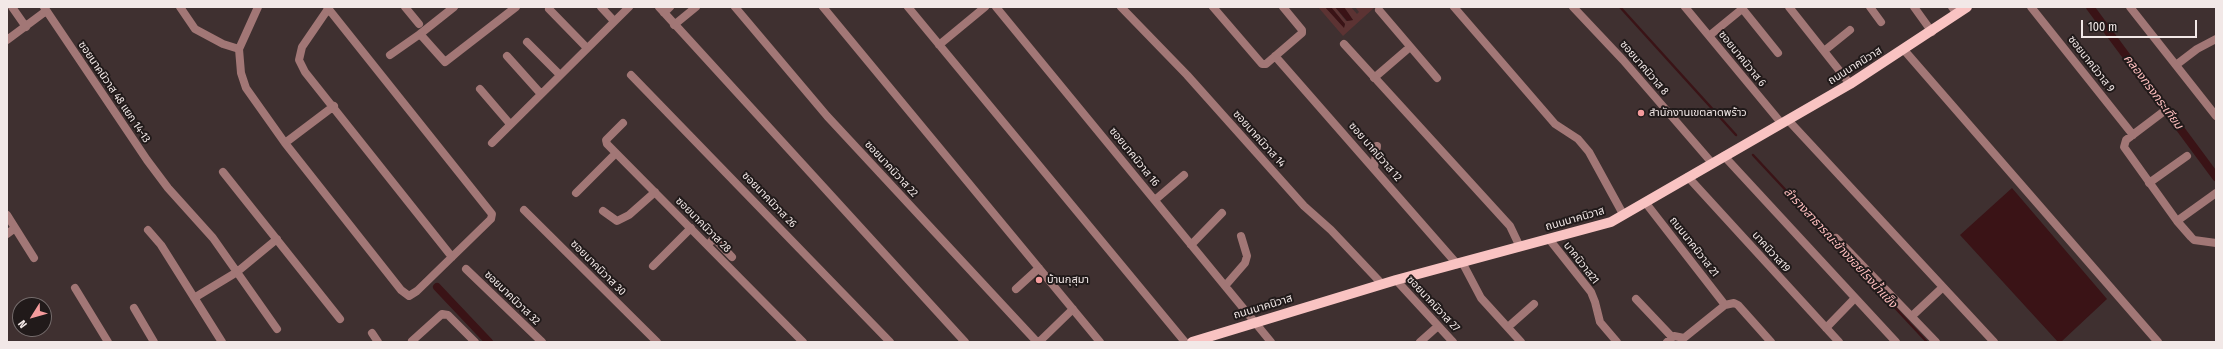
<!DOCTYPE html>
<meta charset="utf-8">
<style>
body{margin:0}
#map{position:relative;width:2223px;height:349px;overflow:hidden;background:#3f3030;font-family:"Fira Sans Condensed",sans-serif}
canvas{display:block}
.frame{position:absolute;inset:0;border:8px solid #f2e8e7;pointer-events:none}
.north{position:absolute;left:12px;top:297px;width:40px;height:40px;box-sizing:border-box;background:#211a1a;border:1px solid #756c6c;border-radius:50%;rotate:233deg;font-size:11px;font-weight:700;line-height:16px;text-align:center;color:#f2e8e7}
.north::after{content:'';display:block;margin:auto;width:14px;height:18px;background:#f59b9c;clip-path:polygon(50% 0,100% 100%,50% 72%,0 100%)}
.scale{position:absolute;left:2081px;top:20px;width:116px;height:18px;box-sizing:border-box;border:2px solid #f2e8e7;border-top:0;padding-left:5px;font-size:12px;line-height:14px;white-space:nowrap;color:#f2e8e7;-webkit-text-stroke:3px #211a1a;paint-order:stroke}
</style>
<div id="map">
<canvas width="2223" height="349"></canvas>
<div class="frame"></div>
<div class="north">N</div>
<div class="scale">100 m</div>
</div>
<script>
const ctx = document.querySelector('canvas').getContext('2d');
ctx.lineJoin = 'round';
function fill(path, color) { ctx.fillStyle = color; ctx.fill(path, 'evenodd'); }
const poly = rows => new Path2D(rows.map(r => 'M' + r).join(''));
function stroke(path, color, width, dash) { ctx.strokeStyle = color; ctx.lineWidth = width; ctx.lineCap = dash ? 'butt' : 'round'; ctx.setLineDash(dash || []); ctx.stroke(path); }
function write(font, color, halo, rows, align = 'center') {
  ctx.font = font + ' "Fira Sans Condensed","Noto Sans Thai",sans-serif'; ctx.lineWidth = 4; ctx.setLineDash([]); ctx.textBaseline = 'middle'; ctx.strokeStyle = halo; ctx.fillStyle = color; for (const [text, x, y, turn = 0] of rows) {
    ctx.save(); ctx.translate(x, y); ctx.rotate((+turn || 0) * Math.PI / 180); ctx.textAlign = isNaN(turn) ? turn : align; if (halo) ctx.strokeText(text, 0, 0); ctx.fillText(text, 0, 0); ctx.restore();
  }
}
fill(poly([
 [1318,7,1325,7,1344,27,1345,24,1331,7,1335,7,1346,21,1353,20,1344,7,1351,7,1357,14,1359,12,1355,7,1375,7,1343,36]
]), '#5c3333');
fill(poly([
 [1325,7,1331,7,1345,24,1344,28],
 [1335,7,1344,7,1353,20,1347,21],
 [2012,188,2107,299,2061,342,2058,342,1960,235]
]), '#3a1316');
stroke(poly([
 [1620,7,1736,135],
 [1753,155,1927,342]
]), '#3a1316', 2.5);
stroke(poly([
 [2090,7,2216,177],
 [437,287,489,342]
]), '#3a1316', 8);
stroke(poly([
 [12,7,26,27],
 [44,7,147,160,168,188,213,238,277,329],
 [180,7,195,29,223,44,239,49],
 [258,7,239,49,241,73,246,88,285,143,401,290,409,296,417,291,491,219,492,214,327,7],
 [405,7,419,24],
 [454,7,420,34,445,62,516,7],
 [601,7,614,21],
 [659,7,965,342],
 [735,7,827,116,1037,342],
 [823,7,1100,342],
 [908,7,1185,342],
 [996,7,1271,342],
 [1121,7,1187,75,1304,206,1331,230,1382,284],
 [1213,7,1262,64,1266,64,1302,33,1302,30,1283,7],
 [1454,7,1555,124,1578,139,1589,152,1623,214],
 [1573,7,1623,60,1712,163],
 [1685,7,1782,124],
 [1741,7,1778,53],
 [1789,7,1850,84],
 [1870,7,1881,22],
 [1914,7,1932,32],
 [1952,7,1957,14],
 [2031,7,2133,135],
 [2130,7,2216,116],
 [328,9,302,47,299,60,305,72,452,257],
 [549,9,587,48],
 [1379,10,1437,78],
 [664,13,670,7],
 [674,25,696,7],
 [1709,36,1742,9],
 [7,40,46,11],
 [527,42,560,75],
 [1344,44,1510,226,1520,247],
 [939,45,985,7],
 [1904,50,2158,342],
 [1824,51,1850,30],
 [390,55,420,34],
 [507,56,541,94],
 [1275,56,1457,264],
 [2176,65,2197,49,2216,39],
 [631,75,890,342],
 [1374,78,1410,47],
 [480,89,510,124],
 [2163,112,2126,140,2124,147,2177,221,2191,237,2194,240,2216,243],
 [1788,120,1994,342],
 [623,123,606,140,607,144,803,342],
 [285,143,334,106],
 [492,143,629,7],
 [1724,156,1896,342],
 [1374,168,1377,146],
 [223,172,340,319],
 [1688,177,1839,342],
 [2149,183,2187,156],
 [576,193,616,153],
 [1155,200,1184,175],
 [1645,202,1725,305],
 [524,210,657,342],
 [603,211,617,221,629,215,655,192],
 [7,215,34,258],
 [2177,221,2216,193],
 [148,230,161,245,222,342],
 [7,234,15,228],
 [1836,238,1936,342],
 [1549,239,1591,292,1595,302,1600,322,1617,342],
 [708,245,714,238,732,257],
 [1191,245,1222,213],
 [1462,262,1481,298,1521,342],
 [653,266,691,228],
 [466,269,542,342],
 [1396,280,1453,342],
 [1225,286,1245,263,1247,256,1241,236],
 [75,288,108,342],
 [1016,289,1039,268],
 [194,298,237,272,277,239],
 [1636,299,1672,337],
 [134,308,154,342],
 [1912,316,1943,287],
 [1508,327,1534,304],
 [1826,328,1855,298],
 [372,333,378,342],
 [412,341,442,314,448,315,475,342],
 [1039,342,1073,309],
 [1420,342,1438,326],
 [1667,342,1674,336,1684,338,1725,305,1734,303,1738,305,1771,342]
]), '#a27776', 8);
stroke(poly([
 [1192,342,1396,280,1611,222,1850,84,1967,7]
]), '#f9c3c2', 10);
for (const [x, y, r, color] of [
 [1641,113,4,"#f59b9c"],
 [1039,280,4,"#f59b9c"]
]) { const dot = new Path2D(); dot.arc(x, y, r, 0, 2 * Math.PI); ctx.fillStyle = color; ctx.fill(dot); stroke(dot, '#211a1a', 1.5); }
write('11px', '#f2e8e7', '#211a1a', [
 ["ซอยนาคนิวาส 6",1742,59,51],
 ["ซอยนาคนิวาส 9",2091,64,52],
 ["ถนนนาคนิวาส",1855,66,-32],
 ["ซอยนาคนิวาส 8",1644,68,49],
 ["ซอยนาคนิวาส 48 แยก 14-13",114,92,56],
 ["ซอยนาคนิวาส 14",1259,139,48],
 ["ซอย นาคนิวาส 12",1375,152,49],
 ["ซอยนาคนิวาส 16",1134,157,51],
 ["ซอยนาคนิวาส 22",891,169,47],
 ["ซอยนาคนิวาส 26",769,200,46],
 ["ถนนนาคนิวาส",1575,219,-16],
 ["ซอยนาคนิวาส 28",703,225,45],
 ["ถนนนาคนิวาส 21",1694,247,52],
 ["นาคนิวาส19",1771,252,48],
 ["นาคนิวาส21",1581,263,52],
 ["ซอยนาคนิวาส 30",598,268,45],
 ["ซอยนาคนิวาส 32",512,298,44],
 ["ซอยนาคนิวาส 27",1433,304,47],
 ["ถนนนาคนิวาส",1263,307,-17]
]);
write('11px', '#f2e8e7', '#211a1a', [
 ["สำนักงานเขตลาดพร้าว",1649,113],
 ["บ้านกุสุมา",1047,280]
], 'left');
write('italic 12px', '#ffbfbf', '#211a1a', [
 ["คลองทรงกระเทียม",2153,92,53],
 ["ลำรางสาธารณะข้างซอยโรงน้ำแข็ง",1840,248,47]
]);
</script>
